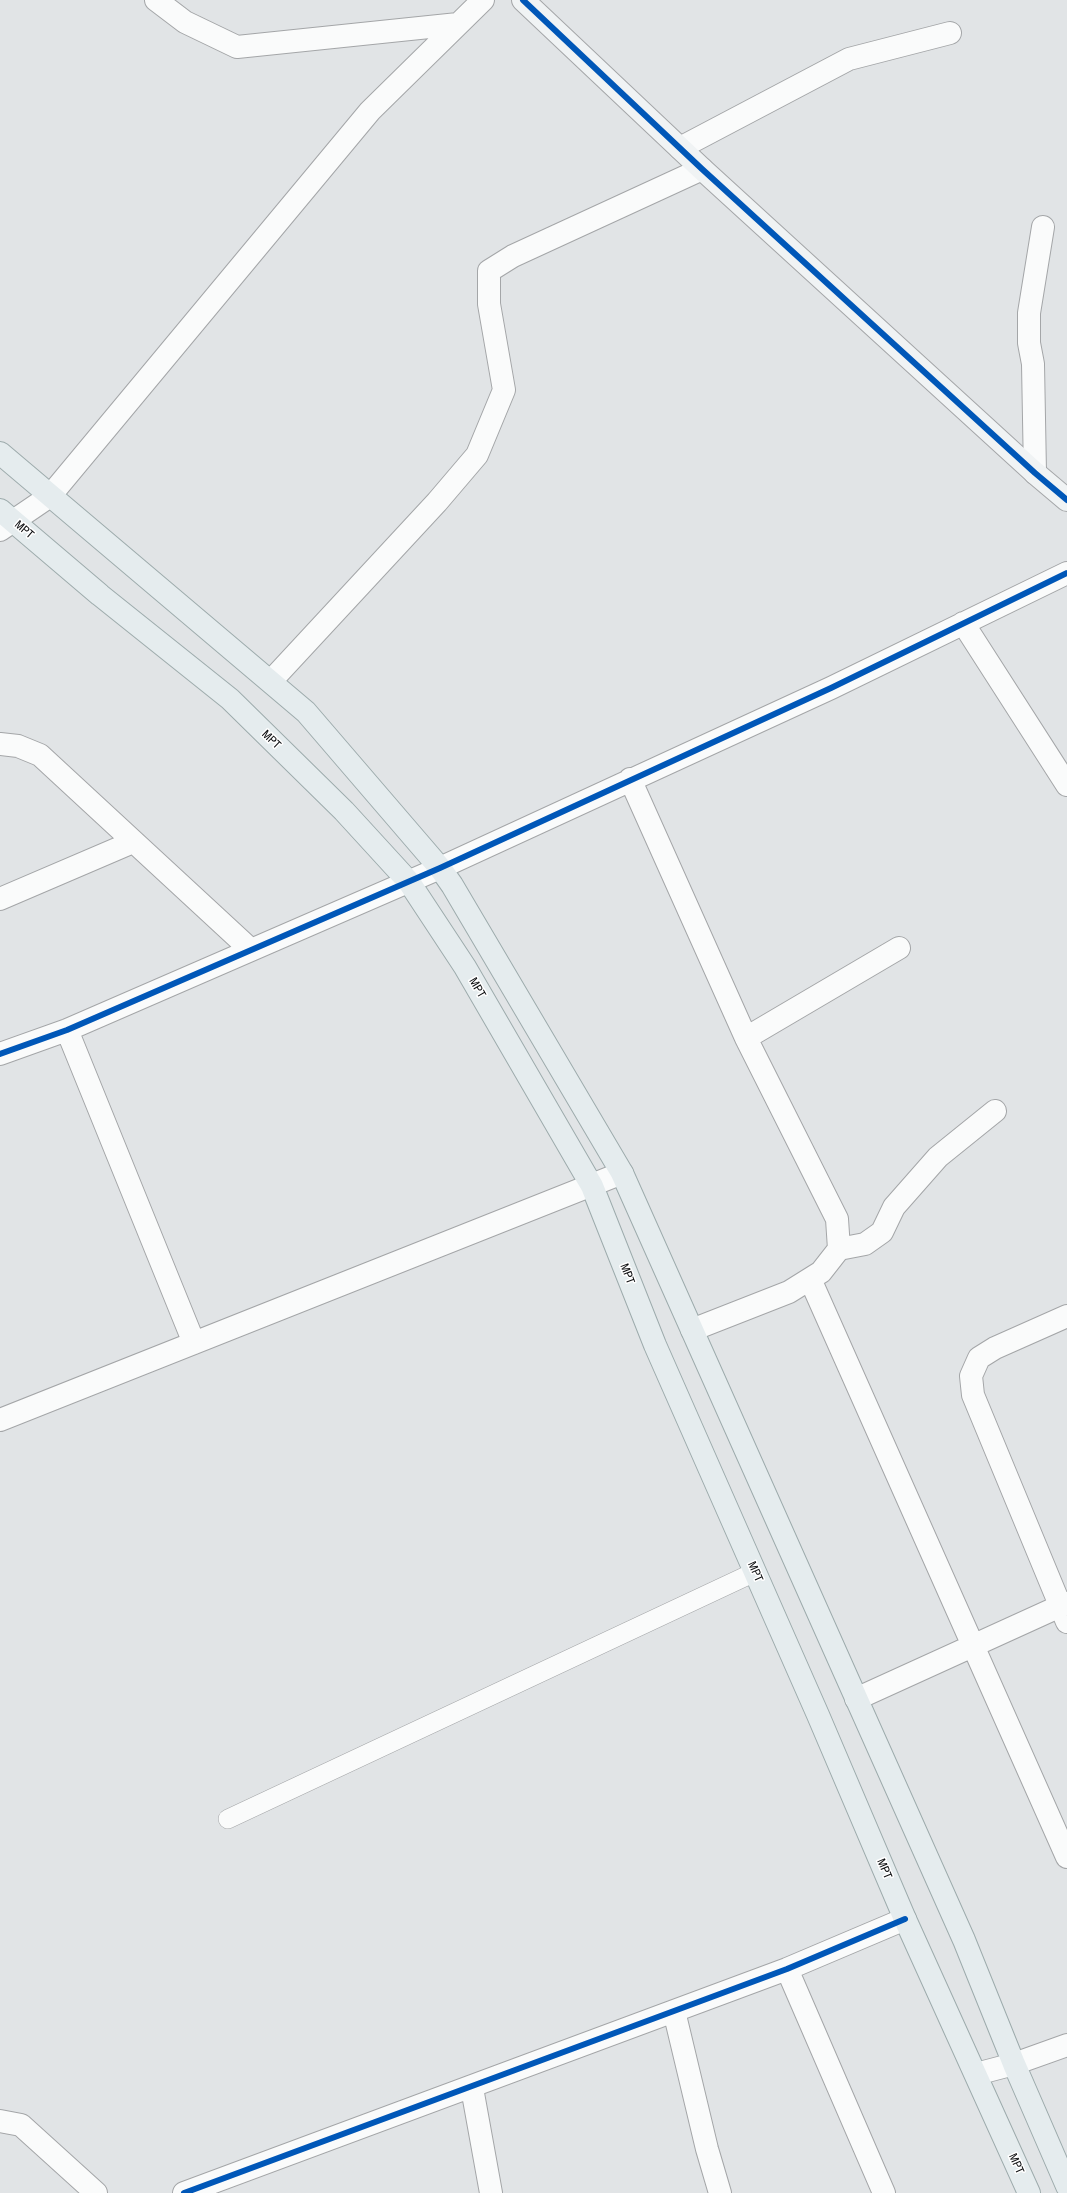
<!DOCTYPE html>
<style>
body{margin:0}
canvas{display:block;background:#e1e4e6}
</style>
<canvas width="1067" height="2193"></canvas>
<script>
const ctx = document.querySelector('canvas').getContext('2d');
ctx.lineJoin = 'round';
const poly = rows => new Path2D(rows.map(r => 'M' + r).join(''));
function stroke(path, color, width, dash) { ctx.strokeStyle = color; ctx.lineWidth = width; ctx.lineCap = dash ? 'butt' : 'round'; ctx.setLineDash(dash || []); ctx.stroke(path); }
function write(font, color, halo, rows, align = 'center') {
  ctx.font = font + ' "Archivo Narrow",sans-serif'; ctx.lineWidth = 3; ctx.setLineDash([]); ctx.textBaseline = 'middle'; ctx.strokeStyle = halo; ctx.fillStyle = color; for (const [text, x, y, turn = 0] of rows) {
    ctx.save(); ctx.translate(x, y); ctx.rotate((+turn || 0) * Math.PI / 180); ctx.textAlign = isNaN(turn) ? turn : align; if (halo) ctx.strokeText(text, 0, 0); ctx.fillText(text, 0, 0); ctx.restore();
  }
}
const lane = poly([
 [228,1819,755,1572]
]);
const street = poly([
 [156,0,185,22,237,47,458,24],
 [680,148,849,59,950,33],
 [1035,473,1033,364,1029,343,1029,313,1043,227],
 [0,530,50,496,370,111,483,0],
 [963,623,1067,785],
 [271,681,437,502,477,455,504,390,489,304,489,271,513,256,702,169],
 [0,744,18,746,40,755,251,950],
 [630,779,746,1038,837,1219,839,1249,821,1272,789,1292,692,1330],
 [0,899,133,842],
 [67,1030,194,1343],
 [746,1038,899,948],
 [0,1054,67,1030,440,868,831,688,1067,573],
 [839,1249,865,1244,882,1232,894,1207,938,1157,995,1111],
 [810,1279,1067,1857],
 [1067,1316,995,1348,979,1358,971,1376,973,1395,1067,1622],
 [0,1420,622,1173],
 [856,1699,1067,1603],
 [787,1969,884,2193],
 [674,2011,707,2149,720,2193],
 [976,2074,1014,2064,1067,2045],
 [472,2088,491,2193],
 [0,2121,21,2125,96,2193],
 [184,2193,787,1969,905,1919]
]);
const secondary = poly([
 [523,0,702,169,1035,473,1067,500]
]);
const primary = poly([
 [0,453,306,712,440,868,452,885,622,1173,964,1940,1014,2064,1067,2186],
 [0,510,100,595,230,699,344,811,409,882,465,967,592,1186,655,1345,818,1715,905,1919,1029,2193]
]);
stroke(lane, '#a4a6a8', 20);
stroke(street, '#a4a6a8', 24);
stroke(secondary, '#a4a6a8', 24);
stroke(primary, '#9dabac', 24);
stroke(lane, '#fafbfb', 19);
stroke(street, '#fafbfb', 22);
stroke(secondary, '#f0f3f4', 22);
stroke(primary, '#e5ecee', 22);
stroke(poly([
 [523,0,702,169,1035,473,1067,500],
 [0,1054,67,1030,440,868,831,688,1067,573],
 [184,2193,787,1969,905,1919]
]), '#0057b8', 6);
write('12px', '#0b0c0e', '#fff', [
 ["MPT",24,530,40],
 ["MPT",271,740,44],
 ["MPT",477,988,60],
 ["MPT",627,1274,69],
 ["MPT",755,1572,66],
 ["MPT",884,1869,67],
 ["MPT",1016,2164,66]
]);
</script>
